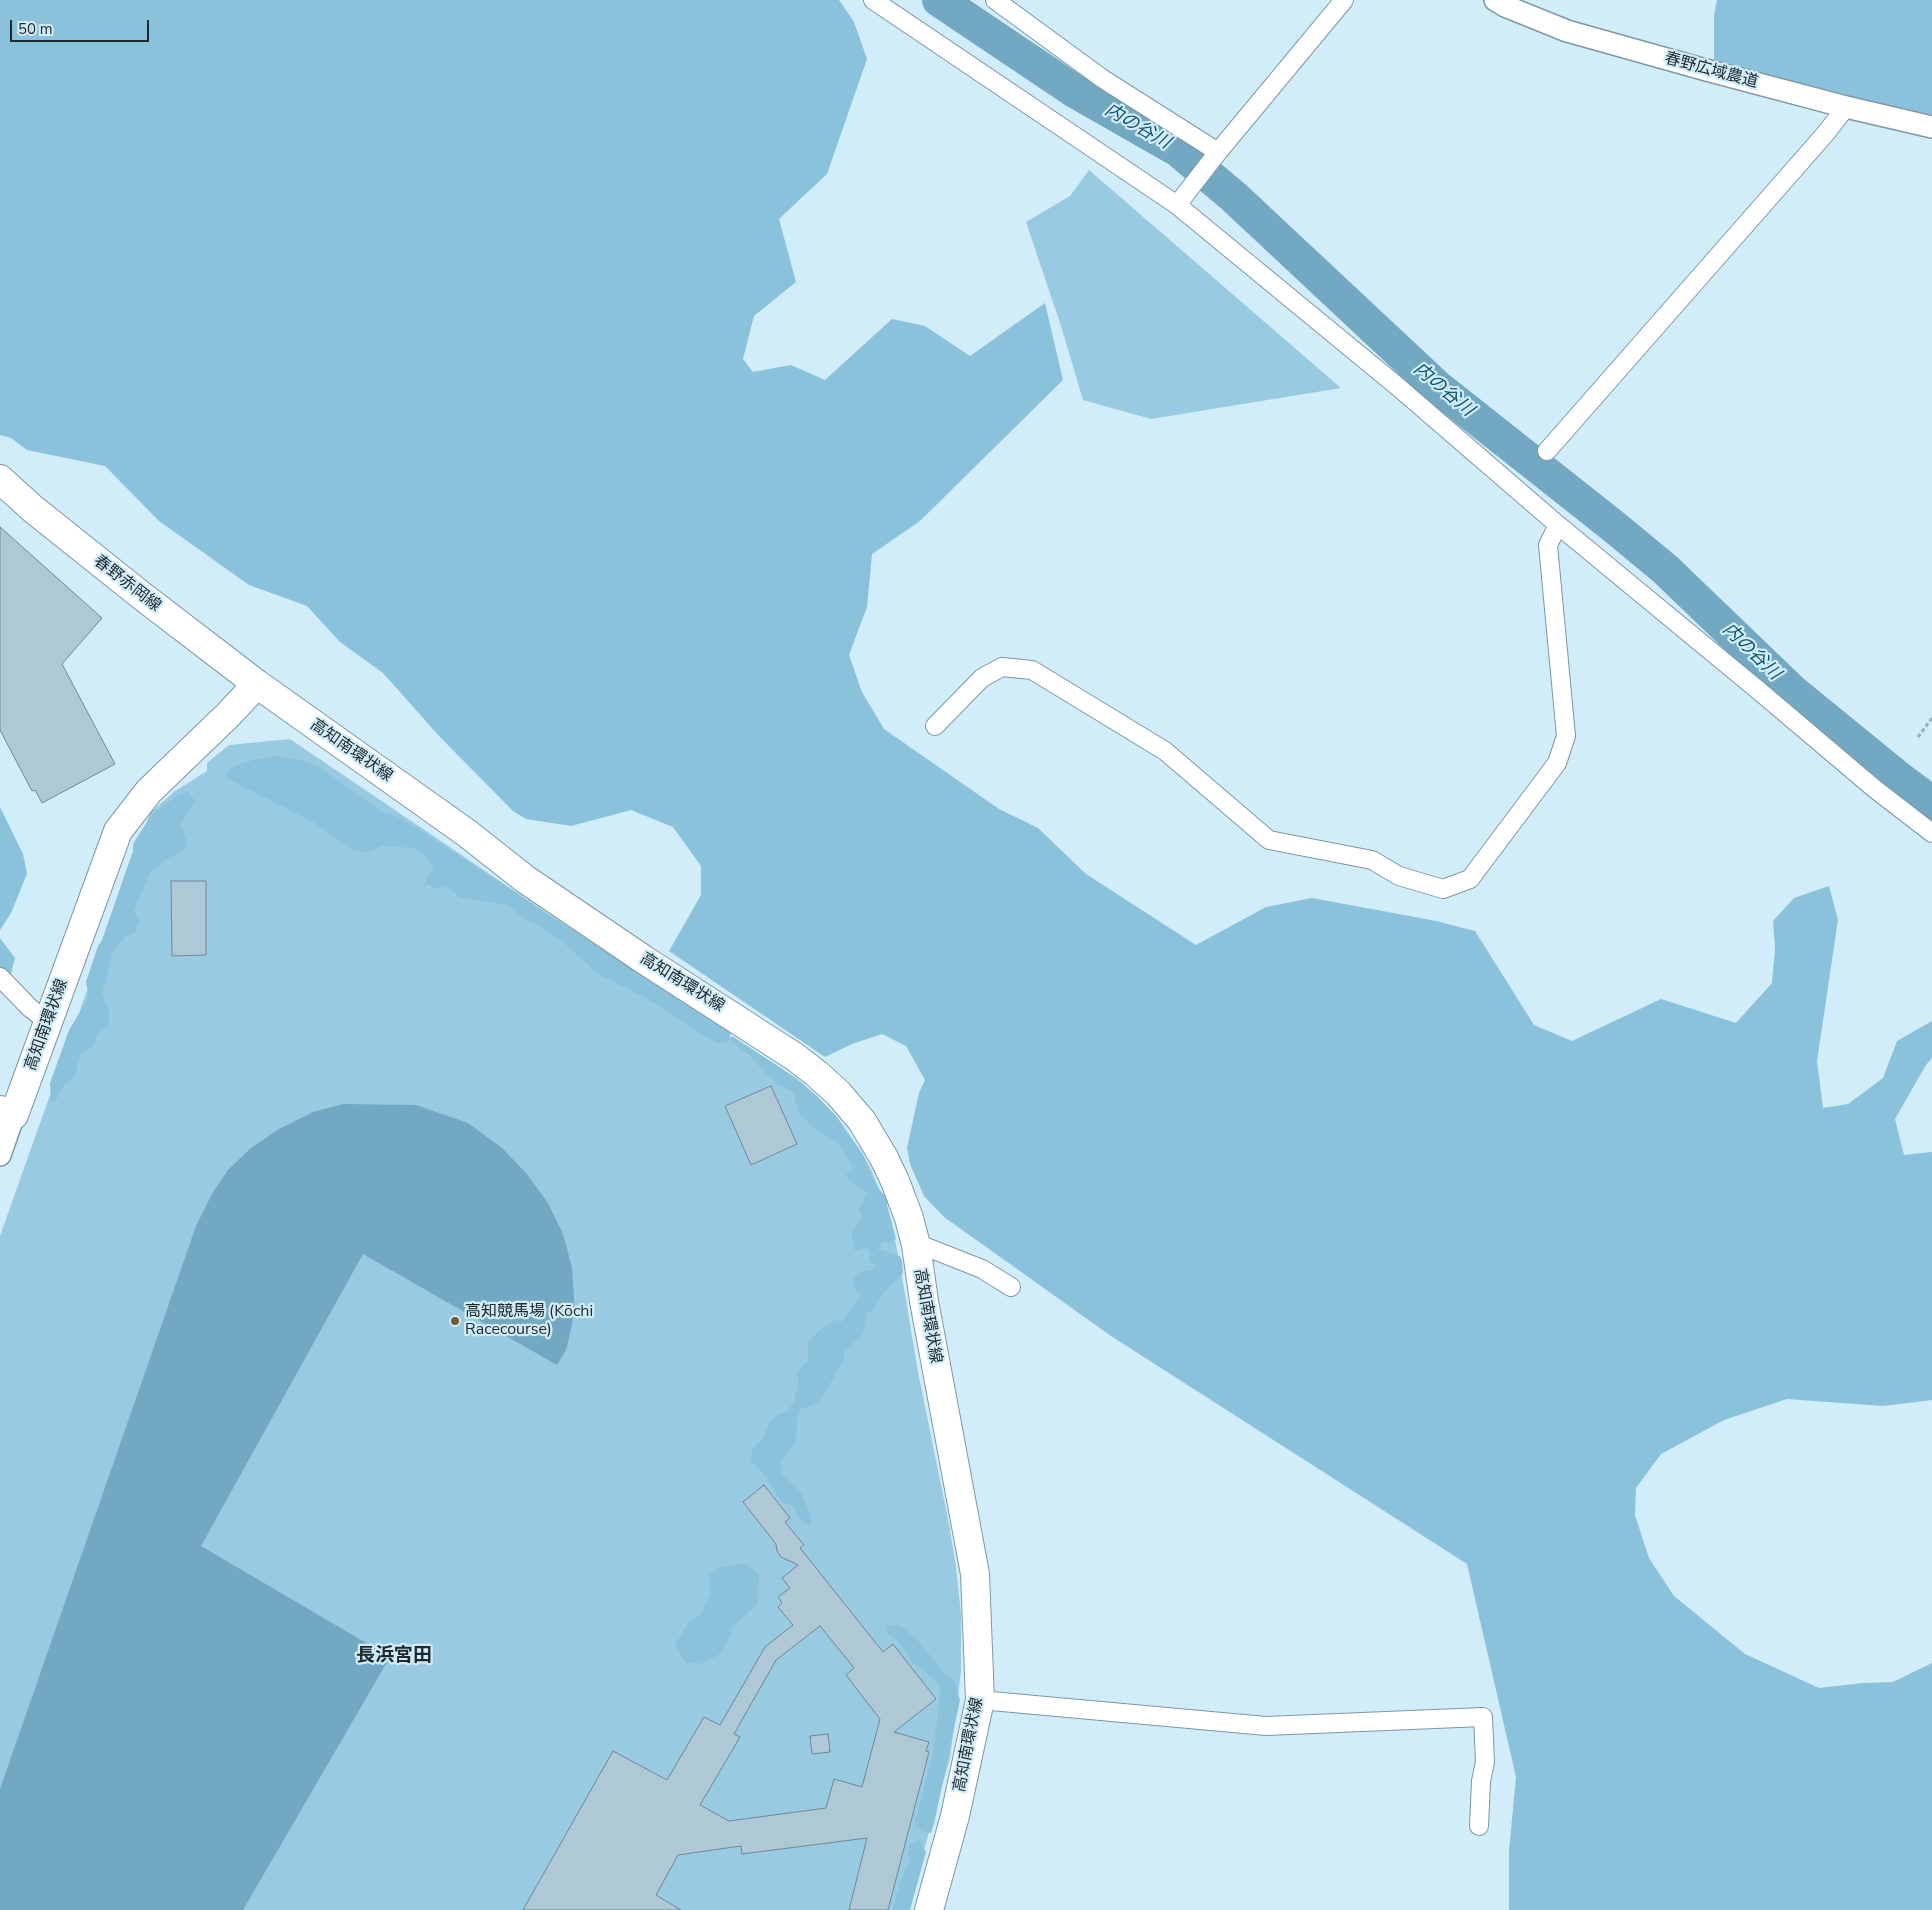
<!DOCTYPE html>
<meta charset="utf-8">
<style>
body{margin:0}
#map{position:relative;width:1932px;height:1910px;overflow:hidden;background:#d2edfa;font-family:"Nunito Sans",sans-serif}
canvas{display:block}
.scale{position:absolute;left:10px;top:20px;width:139px;height:22px;box-sizing:border-box;border:2px solid #202a2e;border-top:0;padding-left:6px;font-size:15px;line-height:18px;white-space:nowrap;color:#202a2e;-webkit-text-stroke:4px #d2edfa;paint-order:stroke}
</style>
<div id="map">
<canvas width="1932" height="1910"></canvas>
<div class="scale">50 m</div>
</div>
<script>
const ctx = document.querySelector('canvas').getContext('2d');
ctx.lineJoin = 'round';
function fill(path, color) { ctx.fillStyle = color; ctx.fill(path, 'evenodd'); }
const poly = rows => new Path2D(rows.map(r => 'M' + r).join(''));
function stroke(path, color, width, dash) { ctx.strokeStyle = color; ctx.lineWidth = width; ctx.lineCap = dash ? 'butt' : 'round'; ctx.setLineDash(dash || []); ctx.stroke(path); }
function write(font, color, halo, rows, align = 'center') {
  ctx.font = font + ' "Nunito Sans","Noto Sans JP",sans-serif'; ctx.lineWidth = 4.5; ctx.setLineDash([]); ctx.textBaseline = 'middle'; ctx.strokeStyle = halo; ctx.fillStyle = color; for (const [text, x, y, turn = 0] of rows) {
    ctx.save(); ctx.translate(x, y); ctx.rotate((+turn || 0) * Math.PI / 180); ctx.textAlign = isNaN(turn) ? turn : align; if (halo) ctx.strokeText(text, 0, 0); ctx.fillText(text, 0, 0); ctx.restore();
  }
}
fill(poly([
 [1089,170,1341,388,1151,419,1083,400,1061,326,1026,222,1070,196],
 [290,739,788,1076,863,1156,871,1169,891,1220,901,1270,918,1372,949,1524,956,1567,961,1614,961,1671,950,1758,907,1910,0,1910,0,1236,150,813,175,791,207,771,207,763,229,745]
]), '#98cae2');
fill(poly([
 [0,0,839,0,854,22,867,59,827,174,779,219,796,282,754,316,743,359,753,372,791,365,825,380,892,319,925,326,970,356,1045,303,1063,380,920,521,872,554,867,607,849,655,862,692,884,729,999,809,1038,828,1086,874,1196,945,1266,907,1312,898,1436,921,1475,931,1534,1025,1572,1041,1661,999,1736,1023,1772,983,1775,949,1773,921,1794,898,1829,886,1838,920,1817,1061,1823,1108,1848,1104,1883,1078,1897,1041,1932,1021,1932,1058,1926,1065,1895,1119,1904,1155,1932,1152,1932,1400,1883,1406,1787,1399,1724,1420,1661,1454,1636,1488,1635,1515,1649,1558,1674,1596,1745,1654,1819,1688,1863,1683,1893,1682,1932,1663,1932,1910,1509,1910,1509,1851,1516,1777,1467,1564,1111,1336,944,1217,924,1196,910,1164,907,1148,919,1093,925,1080,906,1046,882,1034,852,1044,825,1057,669,951,701,895,701,866,673,827,631,810,571,826,526,819,513,811,439,736,383,673,340,642,307,606,249,585,159,521,105,466,27,450,11,438,0,435],
 [1717,0,1932,0,1932,120,1908,109,1829,99,1714,62,1714,16],
 [277,756,299,760,318,766,384,813,401,818,731,1033,727,1043,717,1043,703,1035,646,998,597,973,563,942,539,926,526,920,508,905,460,897,446,886,438,889,425,883,434,867,426,856,414,848,383,846,370,852,352,850,313,822,226,778,227,772,233,767,253,760],
 [188,792,195,801,181,824,187,843,183,851,168,858,151,871,134,910,139,921,135,932,124,938,112,954,102,994,109,1012,109,1026,98,1033,94,1045,80,1055,74,1077,64,1086,55,1101,51,1102,50,1083,69,1030,89,997,86,982,98,946,102,940,133,851,133,844,152,814,177,796],
 [0,807,23,854,27,874,11,913,0,930],
 [0,938,15,958,10,977,0,968],
 [732,1036,796,1078,818,1097,837,1117,864,1156,873,1180,882,1193,887,1195,890,1201,887,1205,896,1239,890,1242,883,1241,877,1249,900,1256,902,1261,903,1273,882,1295,873,1310,867,1313,862,1335,843,1353,844,1359,822,1398,813,1405,800,1409,796,1423,797,1435,793,1446,781,1461,782,1474,802,1494,811,1516,810,1527,799,1518,793,1506,781,1501,767,1478,751,1461,753,1448,763,1439,770,1421,778,1415,788,1411,794,1401,799,1380,797,1372,808,1361,808,1343,819,1331,837,1319,842,1322,861,1295,857,1292,854,1286,853,1278,862,1271,873,1270,875,1266,870,1261,870,1252,867,1247,854,1250,852,1232,863,1217,859,1211,867,1193,850,1181,846,1174,853,1170,851,1163,837,1142,813,1127,799,1113,793,1091,775,1083,751,1057,730,1040],
 [745,1563,759,1574,757,1605,733,1626,730,1636,720,1654,700,1664,685,1662,675,1645,690,1620,700,1615,710,1595,709,1576,717,1568],
 [899,1625,915,1637,944,1673,954,1681,960,1700,934,1824,931,1833,922,1831,917,1827,915,1822,933,1753,940,1696,939,1685,933,1678,913,1663,900,1643,887,1633,886,1626],
 [919,1840,926,1852,910,1910,892,1910,899,1889,898,1886,910,1861,908,1856,909,1844]
]), '#8ac1db');
fill(poly([
 [343,1104,416,1105,468,1123,502,1148,526,1173,548,1203,563,1234,572,1268,574,1297,572,1325,566,1350,557,1365,363,1254,201,1546,390,1657,243,1910,0,1910,0,1789,196,1226,213,1192,228,1170,251,1148,279,1129,313,1112]
]), '#72a8c2');
stroke(poly([
 [939,0,1073,90,1178,150,1234,197,1436,386,1613,526,1665,569,1793,692,1896,776,1932,803]
]), '#72a8c2', 34);
const building = poly([
 [0,527,102,618,62,664,115,764,42,803,35,790,32,791,0,730,0,527],
 [171,881,206,881,206,955,172,956,171,881],
 [771,1086,797,1144,751,1165,725,1106,771,1086],
 [764,1485,790,1518,785,1522,804,1545,800,1548,883,1652,893,1644,936,1699,894,1732,929,1742,926,1751,929,1752,888,1910,849,1910,867,1838,742,1854,741,1846,678,1855,656,1895,681,1910,523,1910,613,1751,667,1780,704,1717,720,1725,765,1647,793,1625,778,1607,782,1603,778,1597,790,1588,782,1578,798,1565,781,1557,777,1551,776,1544,743,1502,764,1485],
 [820,1626,854,1668,846,1675,880,1719,862,1787,834,1779,826,1808,729,1821,700,1805,740,1737,734,1734,776,1660,820,1626],
 [828,1734,830,1752,812,1754,810,1736,828,1734]
]);
fill(building, '#aec8d5');
stroke(building, '#708894', 1);
const minor = poly([
 [873,0,1177,205,1397,386,1558,525,1758,690,1875,789,1932,833],
 [995,0,1103,79,1218,152],
 [1177,205,1218,152,1344,0],
 [1547,451,1826,133,1846,107],
 [935,726,982,678,1002,667,1032,670,1165,751,1269,840,1372,860,1399,876,1443,889,1470,879,1557,763,1566,736,1548,545,1558,525],
 [0,977,30,1008,48,1022],
 [916,1245,929,1248,982,1269,1011,1287],
 [980,1700,1266,1726,1483,1717,1485,1762,1481,1781,1479,1826]
]);
const tertiary = poly([
 [1495,0,1505,6,1567,31,1706,70,1846,107,1932,127],
 [0,1155,14,1115]
]);
const primary = poly([
 [0,479,33,509,142,596,257,684,468,834,525,879,643,959,795,1057,817,1074,838,1093,862,1121,884,1158,895,1181,909,1218,916,1245,924,1301,975,1574,980,1700,955,1816,929,1910],
 [0,1110,14,1115,118,831,149,791,228,715,257,684]
]);
stroke(minor, '#7e97a3', 20);
stroke(tertiary, '#7e97a3', 24);
stroke(primary, '#7e97a3', 30);
stroke(poly([
 [1918,737,1932,718]
]), '#9aafba', 3, [4, 2.5]);
stroke(minor, '#fff', 18);
stroke(tertiary, '#fff', 21);
stroke(primary, '#fff', 28);
for (const [x, y, r, color] of [
 [455,1321,5,"#755a2c"]
]) { const dot = new Path2D(); dot.arc(x, y, r, 0, 2 * Math.PI); ctx.fillStyle = color; ctx.fill(dot); stroke(dot, '#d2edfa', 2); }
write('16px', '#202a2e', '#d2edfa', [
 ["春野広域農道",1711,71,15],
 ["春野赤岡線",127,584,38],
 ["高知南環状線",351,751,35],
 ["高知南環状線",682,983,32],
 ["高知南環状線",47,1025,-70],
 ["高知南環状線",927,1316,80],
 ["高知南環状線",969,1745,-79]
]);
write('16px', '#202a2e', '#d2edfa', [
 ["高知競馬場 (Kōchi",465,1312],
 ["Racecourse)",465,1330]
], 'left');
write('italic 18px', '#0b546f', '#d2edfa', [
 ["内の谷川",1137,127,30],
 ["内の谷川",1443,390,40],
 ["内の谷川",1751,652,44]
]);
write('bold 19px', '#202a2e', '#d2edfa', [
 ["長浜宮田",394,1656]
]);
</script>
